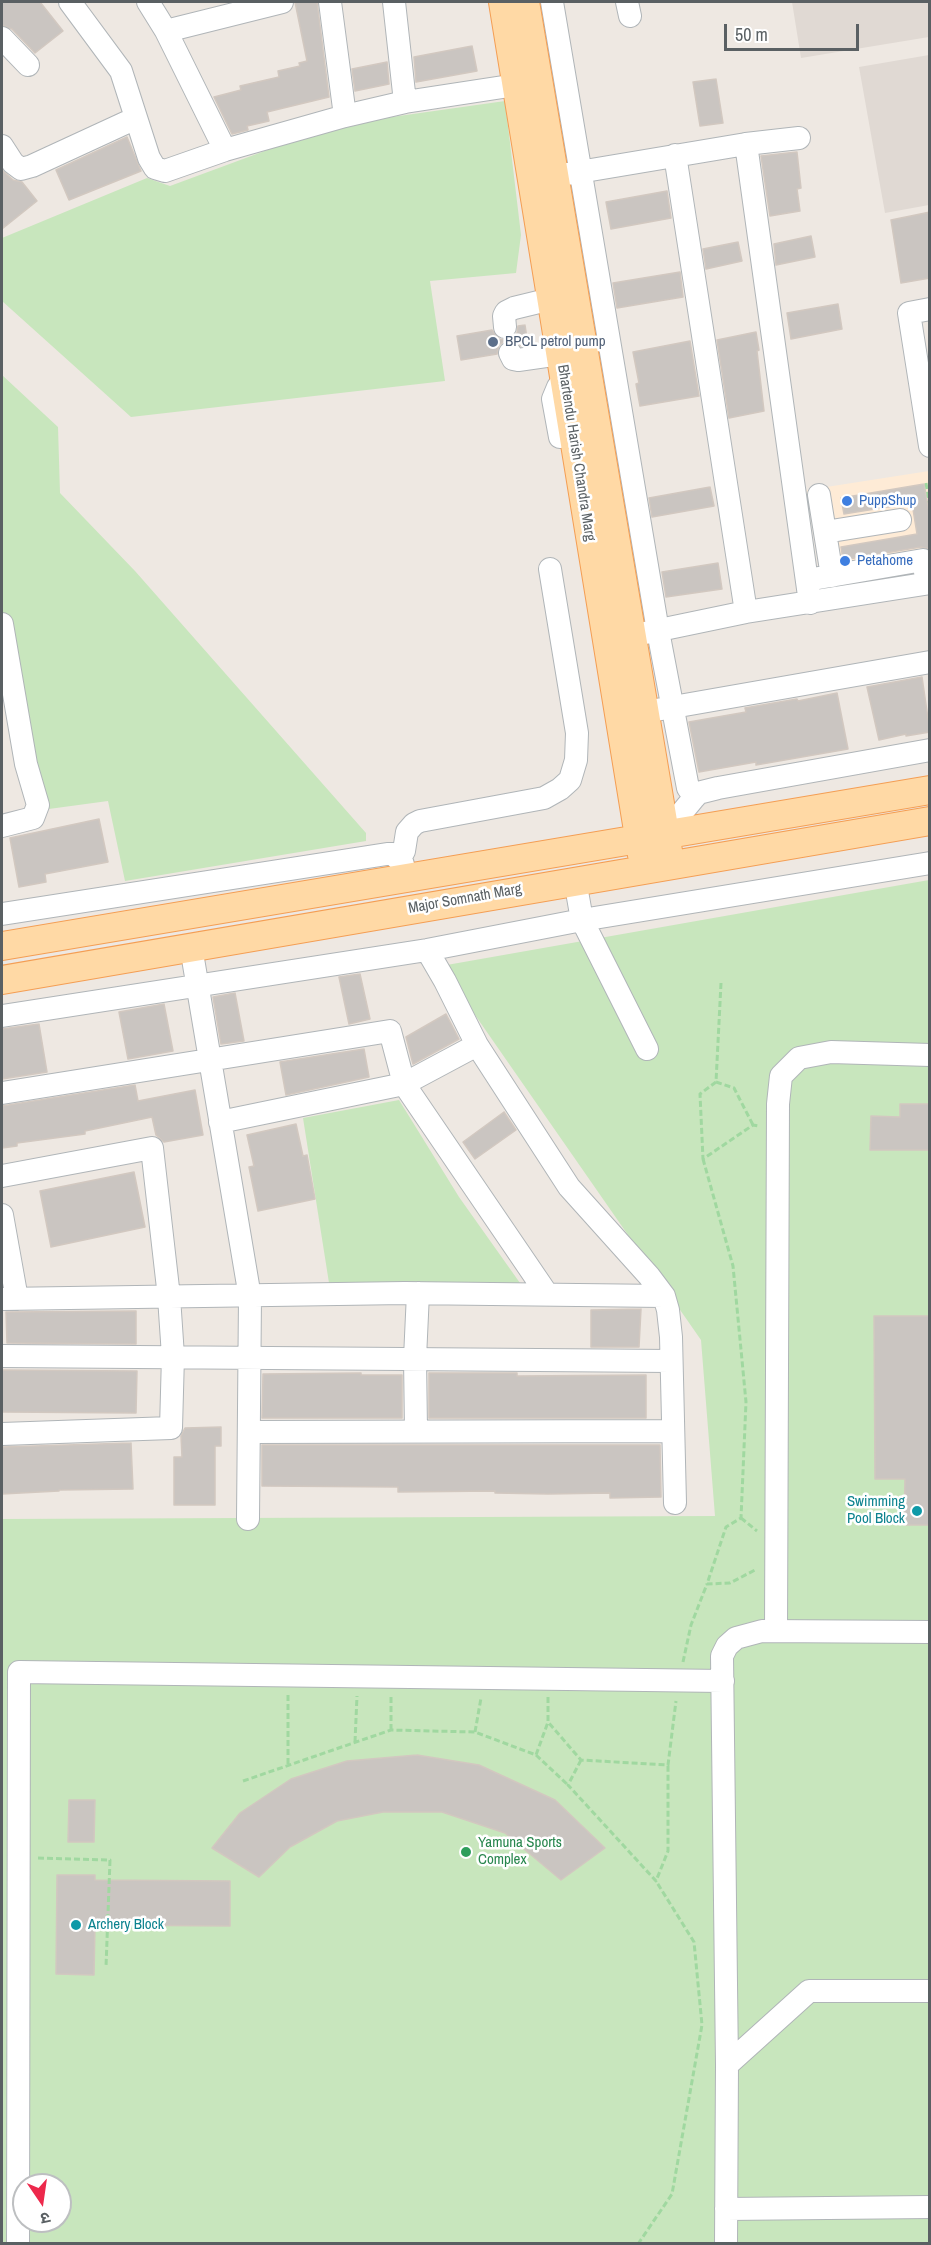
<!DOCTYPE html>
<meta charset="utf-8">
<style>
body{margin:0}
#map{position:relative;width:931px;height:2245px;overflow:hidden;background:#eee8e2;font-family:"Archivo Narrow","Noto Sans Devanagari",sans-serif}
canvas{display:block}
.frame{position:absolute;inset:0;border:3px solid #5a6063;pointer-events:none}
.north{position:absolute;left:12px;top:2173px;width:60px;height:60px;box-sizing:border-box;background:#fff;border:2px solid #bdbfc1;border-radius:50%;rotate:167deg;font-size:16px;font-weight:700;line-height:24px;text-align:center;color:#5a6063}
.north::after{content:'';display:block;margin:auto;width:21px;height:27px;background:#ed294c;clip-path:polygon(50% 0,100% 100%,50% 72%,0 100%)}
.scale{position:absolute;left:724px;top:24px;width:135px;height:27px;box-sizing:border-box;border:3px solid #5a6063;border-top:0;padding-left:8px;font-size:18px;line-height:21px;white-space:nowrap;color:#5a6063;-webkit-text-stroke:4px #fff;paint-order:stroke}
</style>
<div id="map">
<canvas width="931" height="2245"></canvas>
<div class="frame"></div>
<div class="north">उ</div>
<div class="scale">50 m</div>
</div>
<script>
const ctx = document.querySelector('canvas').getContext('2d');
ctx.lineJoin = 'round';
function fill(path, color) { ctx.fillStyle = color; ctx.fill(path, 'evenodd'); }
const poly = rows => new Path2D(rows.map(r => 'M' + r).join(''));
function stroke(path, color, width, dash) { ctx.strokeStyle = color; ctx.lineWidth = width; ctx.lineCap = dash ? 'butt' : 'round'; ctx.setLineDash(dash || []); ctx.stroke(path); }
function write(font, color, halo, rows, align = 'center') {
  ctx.font = font + ' "Archivo Narrow",sans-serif'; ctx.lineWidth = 5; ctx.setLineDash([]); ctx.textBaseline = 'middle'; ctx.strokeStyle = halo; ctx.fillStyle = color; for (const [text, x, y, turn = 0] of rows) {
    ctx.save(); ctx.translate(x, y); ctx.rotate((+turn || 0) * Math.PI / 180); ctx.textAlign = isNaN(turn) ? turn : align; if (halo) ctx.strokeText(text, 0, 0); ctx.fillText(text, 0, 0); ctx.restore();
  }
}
fill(poly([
 [929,471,929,577,824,594,807,490]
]), '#feebd6');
fill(poly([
 [792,2,929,2,929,37,801,58],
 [929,55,929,205,885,213,859,67]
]), '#e0d9d3');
fill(poly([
 [505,101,521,235,516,273,430,281,445,381,131,417,2,301,2,238,147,178,170,186,335,125],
 [2,375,58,427,60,493,135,571,366,833,366,841,125,881,108,801,34,811,24,729,2,606],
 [929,880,929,2243,2,2243,2,1519,715,1516,701,1340,441,966],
 [24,2185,60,2185,60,2221,24,2221],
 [399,1100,459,1197,520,1283,329,1283,303,1118]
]), '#c8e6bd');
const building = poly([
 [2,2,40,2,63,31,35,53,12,29,2,25,2,2],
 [295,2,317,2,329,97,267,112,269,121,247,126,248,130,232,134,214,97,241,90,240,86,279,77,278,71,300,66,299,63,307,61,295,2],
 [472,46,477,71,416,82,414,57,472,46],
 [387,62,389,84,355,91,352,69,387,62],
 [716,79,723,123,700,126,693,82,716,79],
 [127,137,141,171,69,200,56,170,127,137],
 [797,152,801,188,797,189,800,211,770,216,761,156,797,152],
 [2,170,13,180,22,182,37,201,2,229,2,170],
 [667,191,671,218,611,229,606,202,667,191],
 [930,212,930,278,901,283,891,220,930,212],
 [811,236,815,257,776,265,774,244,811,236],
 [738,242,742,261,706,269,703,249,738,242],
 [680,272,683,297,617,308,613,283,680,272],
 [838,304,842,329,791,339,787,313,838,304],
 [525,325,528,345,521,346,517,341,507,340,517,333,518,326,525,325],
 [492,330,499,339,506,340,499,345,497,354,461,360,457,336,492,330],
 [756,332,759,350,757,351,764,411,729,418,717,340,756,332],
 [690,341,699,396,640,406,636,384,639,383,633,352,690,341],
 [924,484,930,516,930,549,921,547,843,560,841,547,917,534,912,503,844,514,841,498,924,484],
 [710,487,714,506,652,517,649,498,710,487],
 [718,563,722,589,666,597,662,572,718,563],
 [922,677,930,732,906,736,906,734,879,740,867,687,922,677],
 [837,693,848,749,756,765,756,762,699,772,689,722,746,712,745,708,797,699,798,701,837,693],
 [99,819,108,862,45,874,46,882,19,887,10,838,99,819],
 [360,974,370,1019,349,1024,339,977,360,974],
 [235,993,244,1041,221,1044,213,997,235,993],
 [164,1004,173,1051,128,1059,119,1012,164,1004],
 [446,1014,459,1039,413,1064,406,1037,446,1014],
 [39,1024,47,1072,2,1079,2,1029,39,1024],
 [364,1049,369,1077,286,1095,280,1062,364,1049],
 [135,1085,138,1101,195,1090,203,1135,164,1142,156,1135,152,1117,85,1131,85,1134,17,1143,17,1146,2,1148,2,1106,135,1085],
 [900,1104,930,1104,930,1150,870,1150,871,1116,900,1117,900,1104],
 [504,1112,516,1130,475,1159,463,1142,504,1112],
 [296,1124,303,1156,307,1155,315,1199,258,1211,249,1167,254,1166,247,1135,296,1124],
 [134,1172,145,1227,51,1247,40,1191,134,1172],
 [641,1309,639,1347,591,1347,591,1310,641,1309],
 [136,1311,136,1344,7,1343,6,1312,136,1311],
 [874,1316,930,1316,930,1525,904,1525,905,1479,875,1479,874,1316],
 [2,1370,137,1371,136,1413,2,1412,2,1370],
 [361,1373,361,1375,402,1375,402,1418,262,1418,263,1374,361,1373],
 [429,1373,517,1373,517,1376,646,1375,646,1418,429,1418,429,1373],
 [221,1427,221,1446,215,1446,215,1505,174,1505,174,1457,182,1457,181,1436,185,1428,221,1427],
 [131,1443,133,1489,59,1490,59,1491,2,1494,2,1447,131,1443],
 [262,1445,660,1445,661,1497,610,1498,610,1493,548,1494,495,1493,495,1491,398,1492,398,1487,262,1486,262,1445],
 [417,1755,479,1765,555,1800,605,1848,561,1880,505,1833,442,1812,383,1812,337,1821,290,1847,259,1877,212,1848,240,1813,291,1779,347,1761,417,1755],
 [69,1800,95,1800,94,1842,68,1842,69,1800],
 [57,1875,95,1875,95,1880,230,1881,230,1926,95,1925,94,1975,56,1974,57,1875]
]);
fill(building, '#cac5c1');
stroke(building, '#d2c8c0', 1.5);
const minor = poly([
 [70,2,121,71,149,158,155,168,165,171,225,150,345,116,405,102,516,85],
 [148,2,166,31,225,150],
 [330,2,345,116],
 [394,2,405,102],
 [552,2,658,631,688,788,695,797],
 [627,2,630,16],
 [166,31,282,2],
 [2,38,28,65],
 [746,144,810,603],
 [2,146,13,163,21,169,32,166,136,118],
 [675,155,746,612],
 [567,174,746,144,799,138],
 [930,309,909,313,930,446],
 [505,327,504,316,506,312,514,308,551,299],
 [510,353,513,359,518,360,560,354],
 [560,437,553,399,558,387,564,379],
 [819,495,832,576],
 [825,532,900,520],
 [807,580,923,560,927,583],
 [2,624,26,764,38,805,33,818,2,826],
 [645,633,746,612,930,583],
 [656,710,930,662],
 [665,833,698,793,718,788,930,750],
 [399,860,404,851,407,832,414,824,420,821,544,798,560,789,570,780,576,760,577,733,550,569],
 [575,880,582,920,647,1049],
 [2,914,387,854,393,854,403,864,404,877],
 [191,947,250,1297,248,1519],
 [427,950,445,981,477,1045,569,1187,649,1276,664,1296,668,1310,671,1337,675,1503],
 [2,1016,427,950,582,920,930,863],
 [2,1093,390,1031,404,1084,547,1294],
 [220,1122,404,1084,477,1045],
 [2,1176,152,1148,169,1297,173,1356,171,1428,2,1434],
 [2,1215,17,1299],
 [2,1299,405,1293,664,1296],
 [2,1356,671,1361],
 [416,1430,415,1358,418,1293],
 [249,1432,673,1431],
 [776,1631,778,1104,781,1076,799,1058,831,1052,930,1055],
 [727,2065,809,1991,930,1991],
 [726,2209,930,2207],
 [18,2244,19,1672,723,1681],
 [726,2244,727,2065,722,1656,727,1646,736,1638,762,1631,930,1632]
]);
const major = poly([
 [503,2,642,855],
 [525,2,668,851],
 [2,946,930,790],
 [2,980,930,821]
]);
stroke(minor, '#b0b5b8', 24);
stroke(major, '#f49e54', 30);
stroke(poly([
 [926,483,930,506],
 [721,983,716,1082,700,1094,703,1159,753,1125,759,1126],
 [716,1082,734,1088,753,1125],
 [703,1159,733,1266,746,1402,741,1518,726,1527,707,1584,730,1583,755,1570],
 [741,1518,757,1531],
 [683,1662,691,1625,707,1584],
 [288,1695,288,1765],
 [548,1697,548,1722,581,1760,668,1765,676,1701],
 [391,1730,391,1696],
 [475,1732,481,1698],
 [355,1742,357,1696],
 [536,1755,568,1785],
 [581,1760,568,1785,656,1881,668,1851,668,1765],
 [243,1781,391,1730,475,1732,536,1755,548,1722],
 [38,1858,110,1860,106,1967],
 [638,2244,672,2194,702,2025,694,1942,656,1881]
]), '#a0d8a0', 3, [6, 3]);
stroke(minor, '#fff', 22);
stroke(major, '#ffd9a5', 28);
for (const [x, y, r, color] of [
 [493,342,6,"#5c6f8a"],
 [847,501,6,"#3f7fe0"],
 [845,561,6,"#3f7fe0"],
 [917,1511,6,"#0f9aa8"],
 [466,1852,6,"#2e9e5b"],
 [76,1925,6,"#0f9aa8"]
]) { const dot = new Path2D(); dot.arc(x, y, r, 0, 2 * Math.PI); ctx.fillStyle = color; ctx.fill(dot); stroke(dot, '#fff', 2); }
write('15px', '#4e5e75', '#fff', [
 ["BPCL petrol pump",505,342]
], 'left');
write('15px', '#5a6063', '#fff', [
 ["Bhartendu Harish Chandra Marg",576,453,81],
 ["Major Somnath Marg",465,899,-10]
]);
write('15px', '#366cbe', '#fff', [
 ["PuppShup",859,501],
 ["Petahome",857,561]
], 'left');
write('15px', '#0d838f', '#fff', [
 ["Swimming",905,1502],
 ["Pool Block",905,1519],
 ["Archery Block",88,1925,"left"]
], 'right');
write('15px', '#27864d', '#fff', [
 ["Yamuna Sports",478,1843],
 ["Complex",478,1860]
], 'left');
</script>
